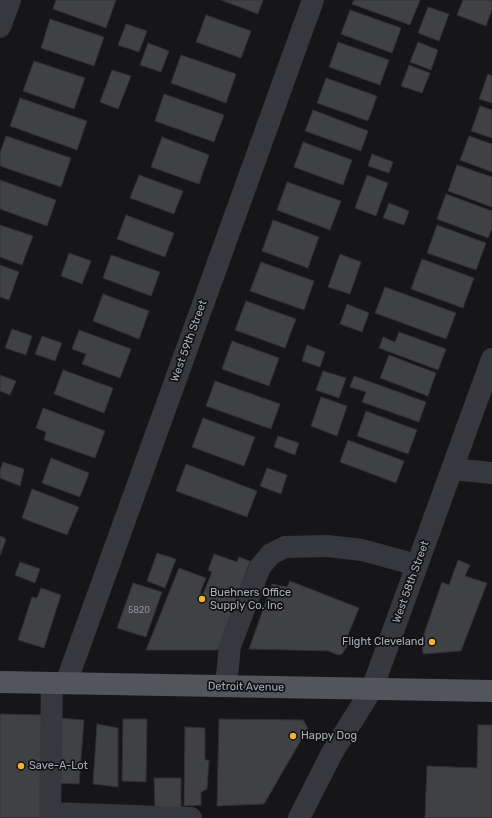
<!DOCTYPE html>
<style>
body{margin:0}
canvas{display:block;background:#161618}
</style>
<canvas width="492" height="818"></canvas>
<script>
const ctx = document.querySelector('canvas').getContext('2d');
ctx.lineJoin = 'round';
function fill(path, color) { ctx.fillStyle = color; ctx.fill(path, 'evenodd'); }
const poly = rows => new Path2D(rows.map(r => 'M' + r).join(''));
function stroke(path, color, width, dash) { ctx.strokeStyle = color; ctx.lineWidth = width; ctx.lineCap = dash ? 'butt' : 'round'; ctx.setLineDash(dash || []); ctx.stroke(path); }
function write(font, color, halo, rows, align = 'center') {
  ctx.font = font + ' Rubik,sans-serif'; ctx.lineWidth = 3.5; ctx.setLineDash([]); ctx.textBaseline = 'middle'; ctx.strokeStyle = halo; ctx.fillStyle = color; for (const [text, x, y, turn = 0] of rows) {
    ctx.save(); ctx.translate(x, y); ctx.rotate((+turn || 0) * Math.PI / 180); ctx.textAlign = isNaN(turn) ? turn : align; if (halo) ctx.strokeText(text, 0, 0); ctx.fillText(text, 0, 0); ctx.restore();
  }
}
const building = poly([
 [56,0,116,0,106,28,53,9,56,0],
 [221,0,263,0,258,14,221,0],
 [354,0,420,0,410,25,352,4,354,0],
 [463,0,492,0,492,9,486,26,457,15,463,0],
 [428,7,449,14,439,41,418,33,428,7],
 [350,10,401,28,392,53,341,34,350,10],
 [206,15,251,31,241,58,196,42,206,15],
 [50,19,104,37,94,66,41,48,50,19],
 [126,24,147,31,139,52,118,45,126,24],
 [338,42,389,60,380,85,329,67,338,42],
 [418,42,438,50,431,70,410,62,418,42],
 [148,43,169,51,161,72,140,65,148,43],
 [181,55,236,74,226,103,171,83,181,55],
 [34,61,85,78,74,109,23,91,34,61],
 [409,65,430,73,422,93,401,86,409,65],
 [112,70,131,76,118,109,100,102,112,70],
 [488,74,492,76,492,103,479,99,488,74],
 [326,78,377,96,368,121,317,103,326,78],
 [164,94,224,115,214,142,155,121,164,94],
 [20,98,87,121,77,150,10,126,20,98],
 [480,106,492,110,492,138,471,131,480,106],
 [313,110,368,131,361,151,305,131,313,110],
 [6,136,71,158,61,187,0,166,0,153,6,136],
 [469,136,492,144,492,172,460,160,469,136],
 [162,137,209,155,199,184,151,167,162,137],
 [303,142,352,160,343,185,294,167,303,142],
 [372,154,393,162,389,173,368,166,372,154],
 [457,165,492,177,492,207,448,191,457,165],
 [139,175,183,191,174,214,130,198,139,175],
 [367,175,388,183,376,216,355,208,367,175],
 [0,180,56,200,47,226,0,209,0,180],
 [287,182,341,201,330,230,277,210,287,182],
 [446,194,492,211,492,228,488,238,437,219,446,194],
 [389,203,409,211,404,225,383,218,389,203],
 [126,215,174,233,165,257,117,239,126,215],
 [273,220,319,237,308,268,262,251,273,220],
 [0,225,33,236,22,265,0,257,0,225],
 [437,225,486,243,476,270,427,253,437,225],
 [69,253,91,261,82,284,61,276,69,253],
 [340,254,361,262,350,294,328,287,340,254],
 [111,255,160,272,151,296,103,278,111,255],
 [422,259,474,278,463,308,411,289,422,259],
 [261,262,314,281,304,310,250,291,261,262],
 [0,265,19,272,9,300,0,297,0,265],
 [385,287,456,313,446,339,375,313,385,287],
 [103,294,149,311,139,339,93,321,103,294],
 [246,301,296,319,285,348,235,330,246,301],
 [347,304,369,313,362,332,340,324,347,304],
 [12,329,32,336,26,355,5,348,12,329],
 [79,330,131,349,120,378,82,364,86,354,72,349,79,330],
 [399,332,446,349,438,370,379,348,383,337,395,342,399,332],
 [42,336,62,343,55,361,35,354,42,336],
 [232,341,279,358,269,386,222,369,232,341],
 [307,345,325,352,320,367,302,361,307,345],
 [389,355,436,373,428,396,380,378,389,355],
 [63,370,113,388,104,413,54,394,63,370],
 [323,371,346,378,339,398,316,390,323,371],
 [0,375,16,381,10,395,0,391,0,375],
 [354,376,426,402,419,422,362,402,366,392,350,387,354,376],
 [215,381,280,404,271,429,206,406,215,381],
 [321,397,347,406,337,436,311,426,321,397],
 [43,408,105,431,95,458,44,440,46,432,36,428,43,408],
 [366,411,417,430,408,454,357,436,366,411],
 [203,418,255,437,244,466,192,447,203,418],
 [278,436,299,443,295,455,274,447,278,436],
 [348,440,404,461,396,483,340,462,348,440],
 [51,458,89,473,80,497,42,483,51,458],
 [3,462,24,469,20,486,0,478,0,470,3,462],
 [186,464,257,491,247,517,176,491,186,464],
 [267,468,287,475,281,494,260,486,267,468],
 [32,489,79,507,67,535,22,518,32,489],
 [0,536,6,539,0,556,0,536],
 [157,553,176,559,165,588,147,581,157,553],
 [214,554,237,562,239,557,250,561,218,650,146,650,179,568,206,578,200,593,203,594,212,572,208,570,214,554],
 [458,560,470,565,465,576,487,583,461,651,423,654,422,640,442,582,449,585,458,560],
 [20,562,40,569,35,583,15,575,20,562],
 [290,581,359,608,346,640,348,645,342,654,338,655,328,651,249,649,272,584,287,587,290,581],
 [133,583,162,592,146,637,117,628,133,583],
 [41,588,61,595,44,648,18,640,32,597,37,598,41,588],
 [0,714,42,715,41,818,0,818,0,714],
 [58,718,84,720,79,784,58,783,58,718],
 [123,719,147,719,146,782,122,781,123,719],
 [219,719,303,720,308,728,264,804,217,806,219,719],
 [97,724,118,728,118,787,93,784,97,724],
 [478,725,492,725,492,818,425,818,427,766,477,768,478,725],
 [185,727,205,728,205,760,209,760,207,789,201,792,201,805,184,806,185,727],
 [154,778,181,778,181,808,155,808,154,778]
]);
fill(building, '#404145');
stroke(building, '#303034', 1);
stroke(poly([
 [0,27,10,0],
 [452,469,492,473],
 [52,683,50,813,191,818],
 [66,683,313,0],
 [226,686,230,646,260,567,271,554,285,547,327,546,362,550,417,565],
 [299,818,332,753,372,689,492,359]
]), '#37383d', 22);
stroke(poly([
 [0,682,492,691]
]), '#53555c', 22);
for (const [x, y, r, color] of [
 [202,599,4,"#f2b134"],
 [432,642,4,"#f2b134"],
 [293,736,4,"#f2b134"],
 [21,766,4,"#f2b134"]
]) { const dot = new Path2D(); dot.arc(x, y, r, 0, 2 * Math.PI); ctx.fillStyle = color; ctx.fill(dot); stroke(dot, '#111113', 1.5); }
write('9px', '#8e929b', null, [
 ["5820",139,610]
]);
write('11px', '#a8adb8', '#111113', [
 ["West 59th Street",189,341,-70],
 ["West 58th Street",411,582,-70],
 ["Detroit Avenue",246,687,1]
]);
write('11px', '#a8adb8', '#111113', [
 ["Buehners Office",210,593],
 ["Supply Co. Inc",210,606],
 ["Flight Cleveland",424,642,"right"],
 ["Happy Dog",301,736],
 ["Save-A-Lot",29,766]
], 'left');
</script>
